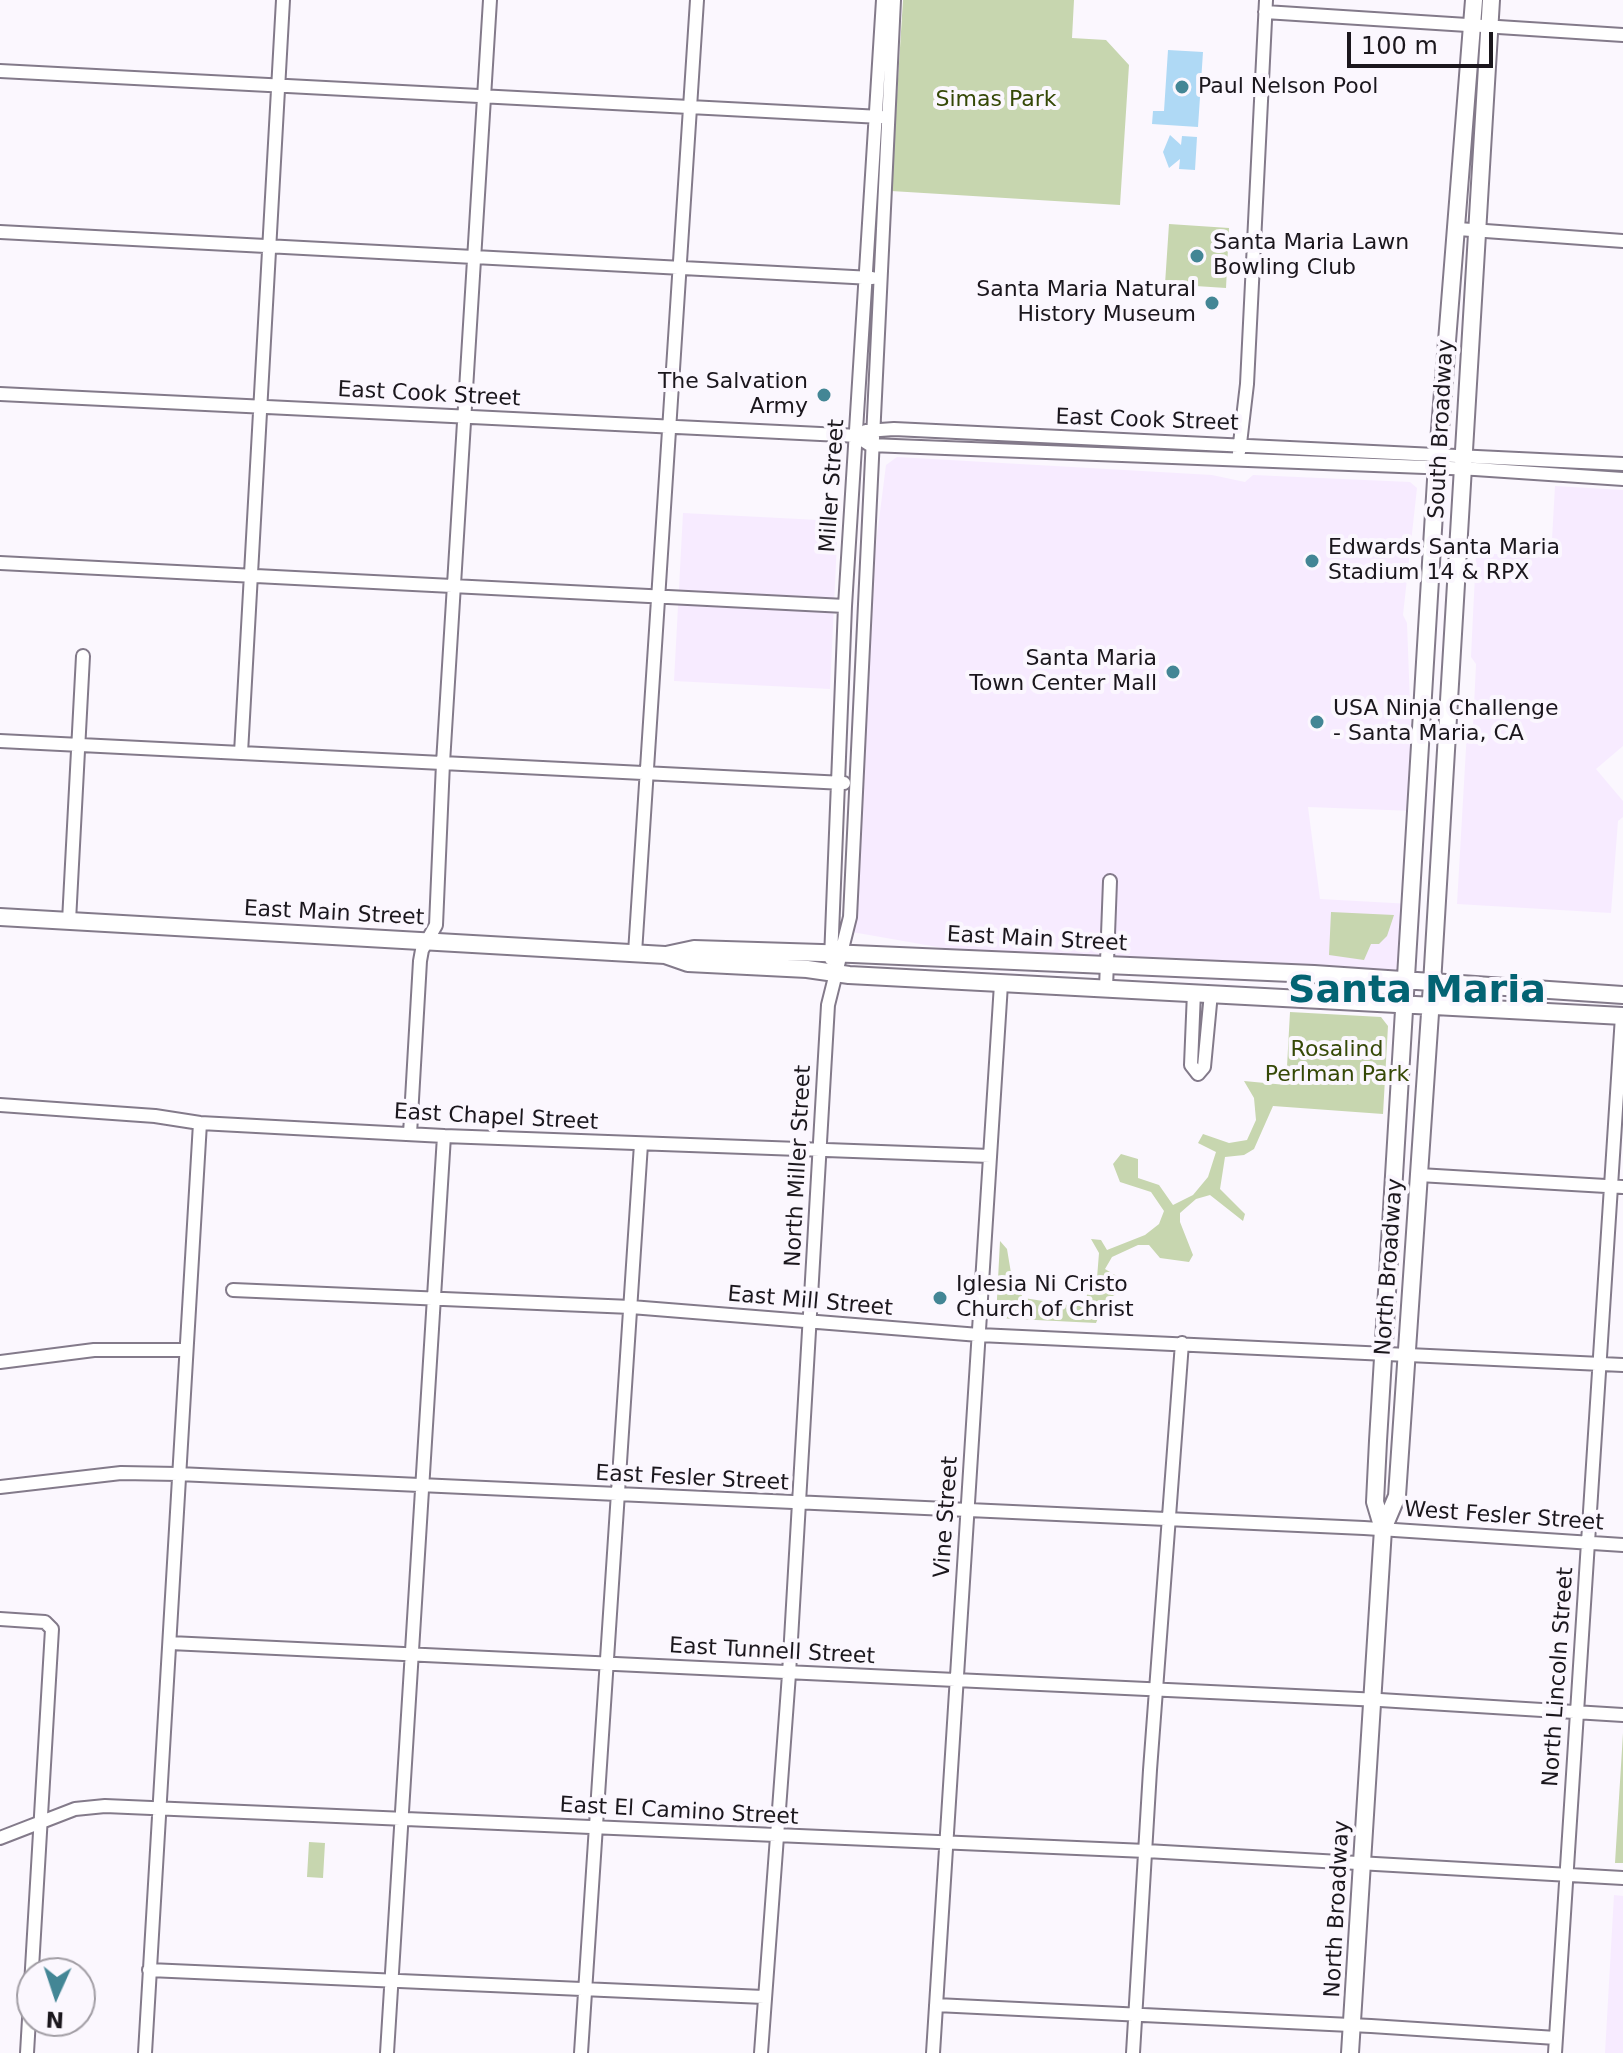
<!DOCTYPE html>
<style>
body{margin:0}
#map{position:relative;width:1623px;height:2053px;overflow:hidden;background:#fbf7fe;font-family:"DejaVu Sans",sans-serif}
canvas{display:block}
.north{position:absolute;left:16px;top:1957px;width:80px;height:80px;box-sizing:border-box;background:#fbf7fe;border:2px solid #a19da4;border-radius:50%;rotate:183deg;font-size:22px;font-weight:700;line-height:32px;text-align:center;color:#1b171d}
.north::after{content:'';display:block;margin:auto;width:28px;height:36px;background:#438695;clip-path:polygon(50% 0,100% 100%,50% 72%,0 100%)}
.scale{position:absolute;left:1347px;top:32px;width:146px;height:36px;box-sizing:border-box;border:4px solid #1b171d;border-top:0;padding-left:10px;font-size:24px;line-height:28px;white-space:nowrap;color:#1b171d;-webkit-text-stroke:6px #fbf7fe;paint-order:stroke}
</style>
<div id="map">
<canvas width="1623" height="2053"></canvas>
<div class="north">N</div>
<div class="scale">100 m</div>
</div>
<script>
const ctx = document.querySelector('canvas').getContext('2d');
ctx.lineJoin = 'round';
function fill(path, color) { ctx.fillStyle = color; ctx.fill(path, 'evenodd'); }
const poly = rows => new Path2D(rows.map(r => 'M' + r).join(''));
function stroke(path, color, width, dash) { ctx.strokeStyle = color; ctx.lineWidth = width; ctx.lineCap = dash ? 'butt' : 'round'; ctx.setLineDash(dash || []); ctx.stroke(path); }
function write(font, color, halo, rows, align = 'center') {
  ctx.font = font + ' "DejaVu Sans",sans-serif'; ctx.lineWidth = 8; ctx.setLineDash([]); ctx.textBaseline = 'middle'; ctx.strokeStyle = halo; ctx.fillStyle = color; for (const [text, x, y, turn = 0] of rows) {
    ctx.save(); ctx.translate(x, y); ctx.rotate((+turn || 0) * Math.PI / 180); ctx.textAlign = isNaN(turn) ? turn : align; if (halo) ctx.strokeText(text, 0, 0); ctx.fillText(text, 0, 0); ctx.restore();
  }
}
fill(poly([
 [897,457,1212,475,1245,482,1253,475,1410,482,1417,488,1403,615,1407,623,1414,811,1308,807,1320,899,1411,904,1406,977,1000,958,852,932,870,591,886,465],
 [1555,486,1623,490,1623,746,1596,769,1623,801,1623,817,1618,821,1611,913,1457,904,1467,731,1473,727,1476,664,1471,657,1476,553,1551,557],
 [683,513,838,521,830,689,674,681],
 [1614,1895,1623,1896,1623,2053,1605,2053]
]), '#f7ebff');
fill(poly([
 [903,0,1074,0,1072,38,1106,40,1129,65,1120,205,891,191],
 [1169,224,1229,228,1226,288,1165,284],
 [1331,912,1394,915,1387,936,1379,944,1371,944,1364,960,1329,955],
 [1290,1012,1381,1017,1388,1026,1383,1114,1273,1106,1254,1149,1244,1155,1225,1157,1220,1189,1245,1214,1243,1221,1210,1195,1196,1199,1180,1213,1180,1222,1193,1255,1189,1262,1160,1258,1149,1245,1138,1245,1112,1257,1105,1269,1120,1278,1119,1287,1116,1294,1105,1301,1096,1323,996,1318,1000,1241,1007,1249,1013,1285,1024,1298,1068,1305,1086,1297,1097,1278,1099,1253,1091,1239,1101,1240,1107,1250,1145,1235,1159,1224,1164,1211,1151,1192,1120,1182,1113,1164,1121,1154,1138,1159,1138,1178,1159,1185,1173,1205,1193,1195,1208,1177,1216,1152,1198,1143,1203,1134,1229,1143,1247,1140,1256,1120,1254,1098,1244,1081,1286,1085],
 [1623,1733,1623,1863,1615,1863],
 [309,1842,325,1843,323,1878,307,1877]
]), '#c7d6af');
fill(poly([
 [1168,50,1203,52,1198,127,1152,124,1153,111,1164,111],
 [1170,135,1181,145,1182,136,1197,137,1195,170,1179,169,1180,159,1169,168,1163,152]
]), '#afd9f5');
const minor = poly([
 [1265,12,1623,35],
 [0,71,881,117],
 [1458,229,1623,241],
 [0,232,872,278],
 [0,394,841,435,856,436,870,445,1475,469,1623,479],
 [866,431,894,429,1623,464],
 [1239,452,1247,384,1266,0],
 [0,563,845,606],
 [0,741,844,783],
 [241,753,283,0],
 [69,921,83,656],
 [635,953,697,0],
 [831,959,845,606,883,0],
 [1106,988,1110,881],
 [1194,992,1191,1065,1198,1074,1204,1067,1211,993],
 [0,1105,155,1116,200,1123,444,1136,990,1156],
 [410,1134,420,961,422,950,436,925,443,763,490,0],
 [1419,1175,1623,1187],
 [233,1290,631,1307,979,1335,1623,1365],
 [0,1362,94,1350,185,1350],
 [0,1487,121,1473,178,1474,1364,1528,1623,1545],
 [0,1619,45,1622,52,1629,27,2053],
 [170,1643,1380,1700,1623,1715],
 [0,1838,75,1809,105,1806,1146,1851,1623,1878],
 [149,1970,764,1997],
 [936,2005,1371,2026,1556,2038],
 [145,2053,200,1123],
 [387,2053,444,1136],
 [581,2053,641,1144],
 [761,2053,789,1674,828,1005,850,917,894,0],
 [933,2053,1001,984],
 [1133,2053,1150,1770,1182,1343],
 [1555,2053,1622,1016]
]);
const major = poly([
 [0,917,665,955,688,963,807,969,849,975,1623,1016],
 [666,955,694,949,853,954,1314,974,1623,995],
 [1383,1529,1375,1502,1378,1441,1436,480,1474,0],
 [1350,2053,1383,1529,1397,1496,1432,984,1491,0]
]);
stroke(minor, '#837a8a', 16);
stroke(major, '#837a8a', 20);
stroke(minor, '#fff', 12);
stroke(major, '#fff', 16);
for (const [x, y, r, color] of [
 [1182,87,8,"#438695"],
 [1197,256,8,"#438695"],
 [1212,303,8,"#438695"],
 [824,395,8,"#438695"],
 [1312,561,8,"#438695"],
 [1173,672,8,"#438695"],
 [1317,722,8,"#438695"],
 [940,1298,8,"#438695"]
]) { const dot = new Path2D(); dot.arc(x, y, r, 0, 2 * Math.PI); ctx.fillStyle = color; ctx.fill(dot); stroke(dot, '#fbf7fe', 3); }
write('22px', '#1b171d', '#fbf7fe', [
 ["Paul Nelson Pool",1198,87],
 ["Santa Maria Lawn",1213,243],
 ["Bowling Club",1213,268],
 ["Santa Maria Natural",1196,290,"right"],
 ["History Museum",1196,315,"right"],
 ["The Salvation",808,382,"right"],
 ["Army",808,407,"right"],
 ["Edwards Santa Maria",1328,548],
 ["Stadium 14 & RPX",1328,573],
 ["Santa Maria",1157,659,"right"],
 ["Town Center Mall",1157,684,"right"],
 ["USA Ninja Challenge",1333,709],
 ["- Santa Maria, CA",1333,734],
 ["Iglesia Ni Cristo",956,1285],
 ["Church of Christ",956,1310]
], 'left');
write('22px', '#354806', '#fbf7fe', [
 ["Simas Park",996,100],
 ["Rosalind",1337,1050],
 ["Perlman Park",1337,1075]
]);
write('22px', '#1b171d', '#fbf7fe', [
 ["East Cook Street",429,395,3],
 ["East Cook Street",1147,421,2],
 ["South Broadway",1442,429,-87],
 ["Miller Street",833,486,-86],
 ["East Main Street",334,914,3],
 ["East Main Street",1037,940,3],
 ["East Chapel Street",496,1118,3],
 ["North Miller Street",799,1166,-87],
 ["North Broadway",1390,1267,-86],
 ["East Mill Street",810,1302,5],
 ["East Fesler Street",692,1479,3],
 ["Vine Street",947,1517,-86],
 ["West Fesler Street",1504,1517,4],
 ["East Tunnell Street",772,1652,3],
 ["North Lincoln Street",1559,1677,-86],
 ["East El Camino Street",679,1812,3],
 ["North Broadway",1338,1909,-87]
]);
write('bold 38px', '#036373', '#fbf7fe', [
 ["Santa Maria",1417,992]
]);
</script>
